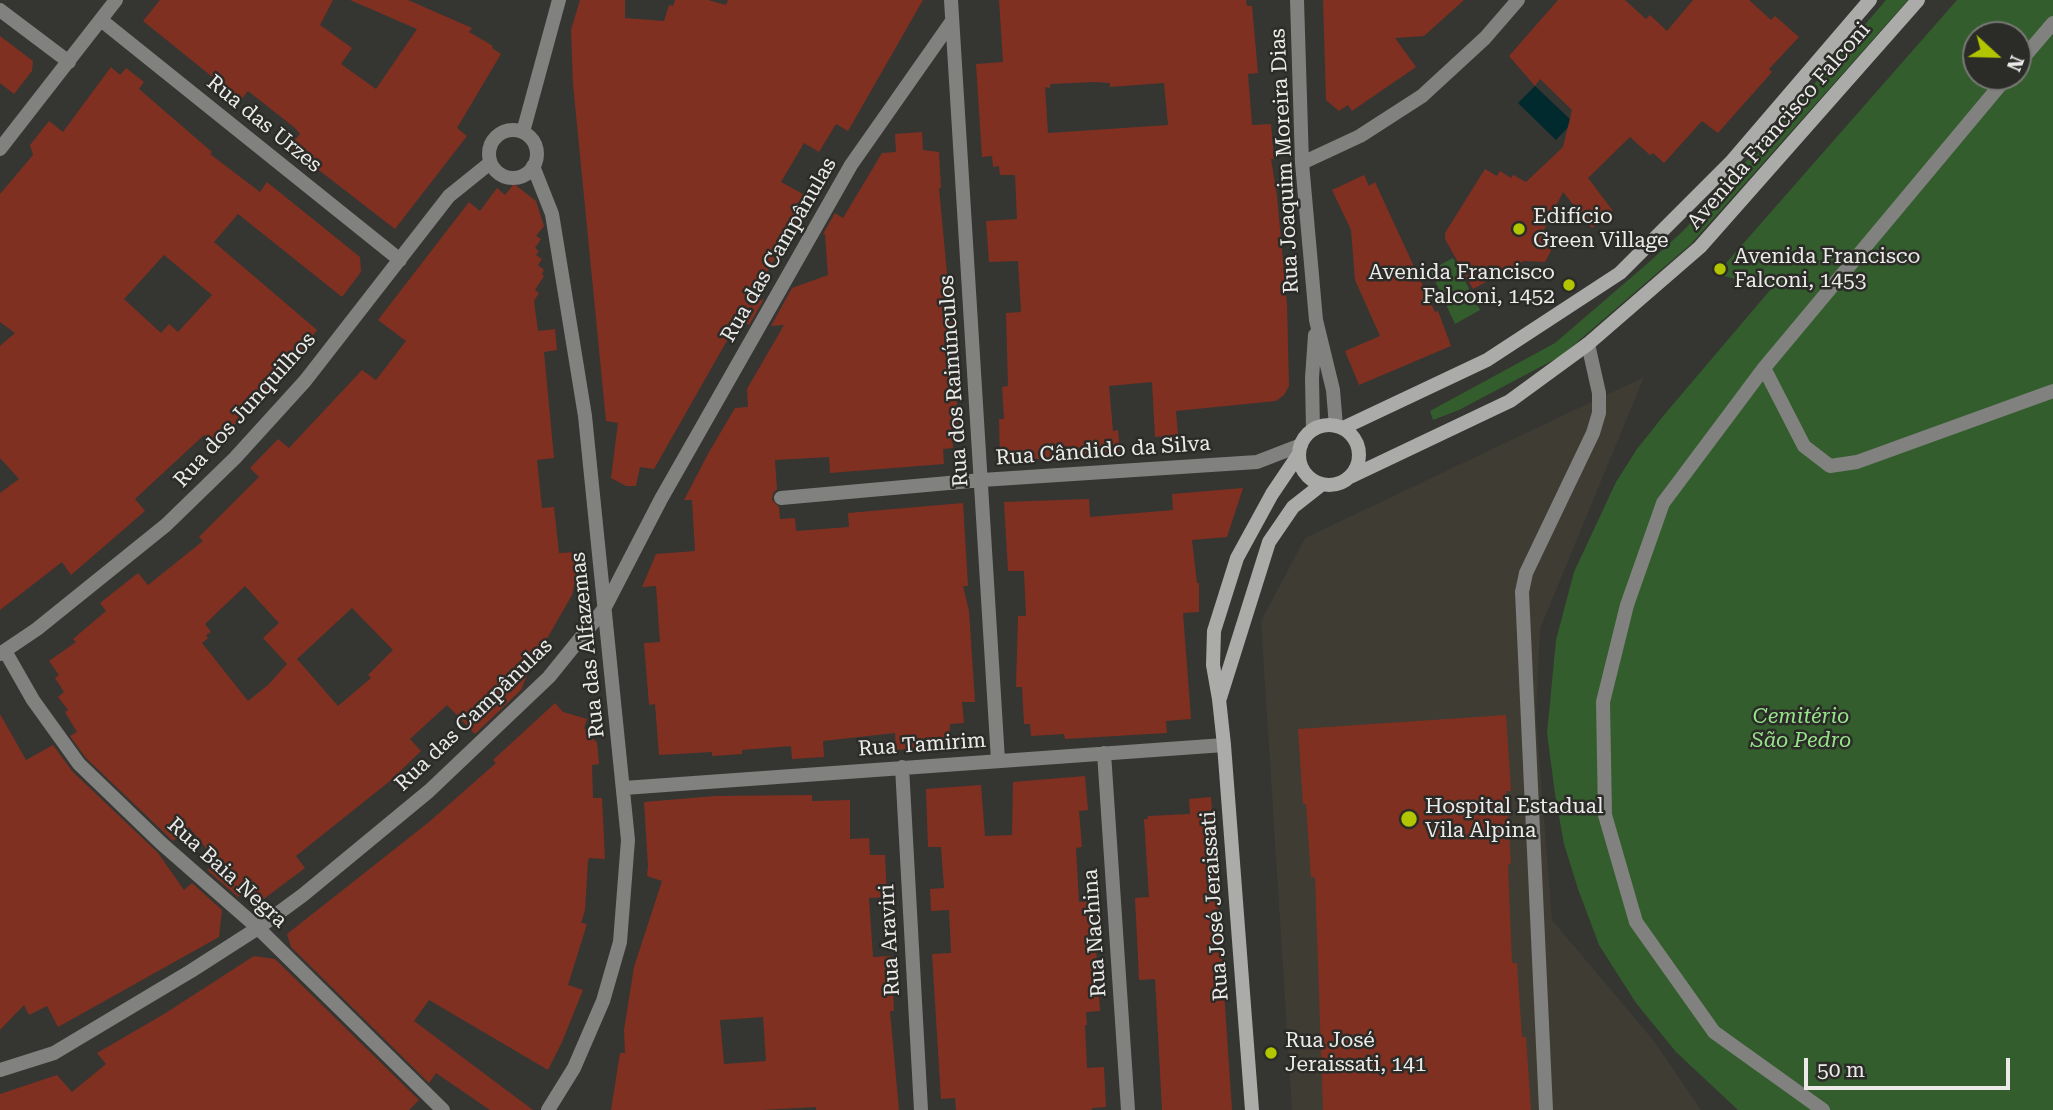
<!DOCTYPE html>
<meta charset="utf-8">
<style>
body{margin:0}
#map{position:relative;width:2053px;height:1110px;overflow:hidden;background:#353532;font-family:"Roboto Serif",serif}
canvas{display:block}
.north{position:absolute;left:1962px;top:21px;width:70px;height:70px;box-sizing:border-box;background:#2b2b28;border:2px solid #787876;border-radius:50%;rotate:112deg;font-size:19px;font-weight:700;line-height:28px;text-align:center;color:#ecebea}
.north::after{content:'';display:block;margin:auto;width:24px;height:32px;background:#b1c500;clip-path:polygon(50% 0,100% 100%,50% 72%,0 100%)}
.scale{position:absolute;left:1804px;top:1058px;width:206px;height:32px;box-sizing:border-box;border:4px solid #ecebea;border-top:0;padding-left:9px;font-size:21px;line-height:24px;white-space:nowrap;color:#ecebea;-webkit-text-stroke:5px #2b2b28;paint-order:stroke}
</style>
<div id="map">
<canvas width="2053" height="1110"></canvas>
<div class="north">N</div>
<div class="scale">50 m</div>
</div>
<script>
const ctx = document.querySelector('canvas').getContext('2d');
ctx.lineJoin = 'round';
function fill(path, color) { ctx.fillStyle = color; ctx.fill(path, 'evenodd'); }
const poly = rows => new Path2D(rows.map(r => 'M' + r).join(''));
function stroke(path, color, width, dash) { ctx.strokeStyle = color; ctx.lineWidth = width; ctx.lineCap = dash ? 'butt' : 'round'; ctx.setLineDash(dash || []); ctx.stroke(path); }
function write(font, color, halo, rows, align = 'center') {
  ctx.font = font + ' "Roboto Serif",serif'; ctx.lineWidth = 5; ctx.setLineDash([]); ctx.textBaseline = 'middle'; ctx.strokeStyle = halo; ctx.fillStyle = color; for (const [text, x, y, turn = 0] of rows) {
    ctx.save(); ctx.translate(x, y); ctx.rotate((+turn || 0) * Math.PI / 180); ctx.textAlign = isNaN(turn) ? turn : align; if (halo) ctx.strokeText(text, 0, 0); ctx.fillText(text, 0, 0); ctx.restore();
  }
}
fill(poly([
 [1644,377,1540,629,1536,717,1552,920,1654,1041,1701,1110,1292,1110,1261,621,1305,538]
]), '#3e3c33');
fill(poly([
 [1886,0,1908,0,1691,244,1561,356,1459,410,1433,420,1430,411,1555,343,1648,263,1684,230,1779,125],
 [1957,0,2053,0,2053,1110,1738,1110,1676,1052,1636,1003,1599,945,1578,889,1564,844,1555,794,1547,733,1556,640,1574,572,1616,482,1637,449,1664,415,1771,289,1724,276,1720,270],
 [1976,35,2018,35,2018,77,1976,77],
 [1453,258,1480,310,1455,324,1430,270]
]), '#335d2c');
fill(poly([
 [1535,86,1573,122,1556,140,1518,103]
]), '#002a2e');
fill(poly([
 [160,0,333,0,320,25,352,48,341,64,376,89,417,29,350,0,408,0,472,28,469,32,493,46,492,48,501,54,457,128,467,136,395,229,289,147,300,134,295,128,248,91,241,100,143,21],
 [580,0,625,0,625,18,664,21,669,5,673,6,675,0,708,0,726,5,728,0,923,0,848,131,836,124,819,152,804,143,781,182,810,198,748,305,764,299,749,325,741,321,741,316,654,469,640,467,636,486,626,486,611,478,618,423,606,421,573,84,571,30],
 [999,0,1246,0,1247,6,1252,6,1258,73,1248,74,1252,125,1271,124,1274,159,1271,159,1277,196,1287,305,1289,386,1284,395,1276,401,1176,411,1178,435,1155,437,1152,382,1109,386,1113,431,1118,430,1120,451,1027,460,1027,458,1000,460,999,419,1004,419,1002,387,1008,386,1006,313,1021,312,1018,261,989,262,986,221,1017,219,1015,175,1000,175,999,166,993,167,992,156,982,157,976,64,1003,62],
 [1095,82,1110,83,1110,87,1164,83,1168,125,1048,133,1045,87,1050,88,1050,84],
 [1323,0,1464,0,1424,36,1395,38,1416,67,1352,111,1348,105,1339,111,1326,100],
 [1558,0,1625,0,1646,19,1650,15,1667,31,1693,0,1749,0,1771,20,1775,16,1799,37,1769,69,1772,72,1718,133,1702,121,1664,163,1653,153,1650,155,1630,137,1588,178,1613,211,1592,228,1563,192,1543,232,1553,247,1545,262,1524,261,1473,289,1445,239,1445,233,1485,169,1497,176,1500,171,1511,178,1513,175,1526,182,1563,147,1572,110,1540,79,1535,86,1509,56],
 [0,36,33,61,32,71,14,94,0,83],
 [111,67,120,75,126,68,144,82,139,89,212,152,210,154,260,192,267,182,319,224,360,257,361,272,342,297,238,214,214,242,317,330,295,360,224,436,219,431,210,441,204,435,135,499,145,511,71,575,62,562,0,610,0,493,19,479,0,458,0,346,15,333,0,322,0,194,33,155,30,145,49,121,63,132],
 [164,255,212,295,178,332,169,324,161,333,124,299],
 [922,132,923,150,939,152,941,188,939,188,954,348,958,424,951,424,953,448,943,449,944,464,830,473,829,457,775,460,777,489,773,493,772,500,779,507,780,519,795,518,796,531,849,527,848,513,963,503,968,586,963,586,969,611,975,702,962,702,964,723,950,724,949,745,896,750,895,733,823,741,824,757,792,759,791,746,742,750,742,754,712,756,712,752,659,755,655,704,649,705,644,643,660,642,656,586,642,587,656,554,695,551,692,500,684,500,709,452,735,408,748,407,747,389,784,325,771,326,792,288,828,275,825,234,823,234,835,213,843,218,882,153,896,152,895,134],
 [1364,175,1369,186,1375,182,1435,312,1438,311,1451,346,1359,385,1345,351,1380,336,1355,280,1351,230,1332,190],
 [514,184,536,201,544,226,536,236,541,239,535,248,539,251,536,255,542,259,538,265,544,270,542,274,544,276,535,290,539,293,534,301,538,331,555,329,557,350,544,352,554,458,537,460,542,508,554,507,559,553,579,552,578,569,572,595,529,670,521,690,475,734,447,705,410,739,421,751,390,781,296,856,305,868,257,904,247,891,238,897,207,870,217,862,189,827,173,841,86,758,70,736,77,732,65,712,68,710,58,697,64,692,55,678,59,675,49,661,76,642,73,639,106,611,100,603,138,573,148,585,203,541,199,537,259,477,250,468,278,439,289,448,362,370,376,380,406,341,378,320,469,202,480,211,497,188,505,195],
 [245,586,279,623,263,638,287,664,268,685,248,701,202,643,208,638,206,635,211,632,205,624],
 [352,608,393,650,368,675,371,678,338,706,297,659],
 [1243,488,1227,537,1192,540,1197,583,1199,583,1199,612,1183,613,1191,719,1166,721,1167,733,1065,739,1064,734,1031,736,1030,724,1024,724,1022,687,1016,687,1018,616,1026,616,1024,571,1008,571,1004,502,1089,499,1090,517,1173,510,1172,494],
 [555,703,563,712,587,719,584,728,590,733,588,736,597,742,599,764,592,765,593,798,602,798,605,859,589,858,588,861,585,910,581,923,587,924,568,985,583,990,562,1042,548,1070,429,1000,414,1021,533,1110,490,1110,436,1073,429,1083,291,947,287,934,429,822,496,763,493,760],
 [0,714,26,760,53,745,72,771,158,853,184,890,192,883,222,910,219,937,58,1027,47,1006,29,1015,24,1005,0,1030],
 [1506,715,1511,791,1506,791,1511,864,1508,865,1512,963,1517,963,1522,1037,1526,1037,1531,1110,1323,1110,1315,877,1311,878,1306,804,1303,804,1298,729],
 [1085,776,1088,810,1079,811,1082,847,1076,848,1079,902,1093,901,1100,1011,1086,1012,1087,1025,1085,1025,1087,1068,1104,1067,1106,1107,1092,1108,1092,1110,956,1110,955,1098,941,1099,932,954,951,953,949,910,931,911,930,889,944,888,941,847,928,847,926,789,981,785,985,836,1012,835,1013,782],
 [812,795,812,801,850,800,850,839,869,838,870,855,885,855,887,897,869,898,873,957,891,956,894,1011,890,1011,899,1110,816,1110,816,1107,762,1110,611,1110,620,1053,625,1053,624,1030,634,967,662,881,647,876,648,866,644,802,715,796],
 [763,1017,766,1061,724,1064,720,1020],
 [1211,797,1232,1110,1162,1110,1155,979,1139,980,1138,958,1135,898,1149,897,1144,819,1148,819,1148,816,1190,814,1189,799],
 [254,956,275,959,419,1100,409,1110,0,1110,0,1094,57,1075,72,1092,106,1064,97,1053,164,1014]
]), '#803021');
stroke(poly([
 [2018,64,2053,23],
 [1764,368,1804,446,1830,466,1857,462,2053,391],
 [1546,1110,1522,592,1526,573,1593,433,1599,413,1599,393,1588,344],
 [1823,1110,1714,1032,1636,922,1605,815,1603,702,1627,605,1663,503,1764,368,2007,77]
]), '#81817f', 14);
stroke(poly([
 [951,0,998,760],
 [1297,0,1302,163,1316,320,1333,390,1336,426],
 [0,10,69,62],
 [101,20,400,260],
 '489 154a24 24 0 1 1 48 0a24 24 0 1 1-48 0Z',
 [523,132,559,0],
 [0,149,116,0],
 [1302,163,1360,136,1422,96,1485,38,1518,0],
 [533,166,552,214,585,416,628,840,620,942,603,1001,574,1068,548,1110],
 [1313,430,1312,378,1315,335],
 [781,498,982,480,1257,462,1301,445],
 [5,651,33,700,79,764,161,843,258,928,443,1110],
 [0,654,37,629,166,525,235,458,305,381,449,196,490,163],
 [1104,753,1128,1110],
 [902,767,921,1110],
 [624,788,1224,745],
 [0,1070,54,1053,191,971,258,928,303,895,429,791,549,677,604,609,661,499,851,165,952,21]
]), '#81817f', 14);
stroke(poly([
 '1299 455a30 30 0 1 1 60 0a30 30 0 1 1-60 0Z',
 [1343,428,1487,360,1620,273,1731,162,1870,0],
 [1350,477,1510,401,1588,344,1700,247,1918,0],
 [1220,698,1269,542,1293,507,1321,485],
 [1252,1110,1224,745,1219,699,1213,665,1214,631,1237,558,1272,494,1299,454]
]), '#ababa9', 14);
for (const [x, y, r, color] of [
 [1519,229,7,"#b1c500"],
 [1720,269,7,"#b1c500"],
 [1569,285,7,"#b1c500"],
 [1409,819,9,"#b1c500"],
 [1271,1053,7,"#b1c500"]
]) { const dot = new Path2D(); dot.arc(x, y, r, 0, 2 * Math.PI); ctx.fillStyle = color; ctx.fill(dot); stroke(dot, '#2b2b28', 2.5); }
write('21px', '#ecebea', '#2b2b28', [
 ["Rua das Urzes",264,124,39],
 ["Avenida Francisco Falconi",1779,126,-49],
 ["Rua Joaquim Moreira Dias",1285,161,-93],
 ["Rua das Campânulas",779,250,-60],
 ["Rua dos Rainúnculos",954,381,-94],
 ["Rua dos Junquilhos",245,410,-48],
 ["Rua Cândido da Silva",1103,451,-4],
 ["Rua das Alfazemas",588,645,-96],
 ["Rua das Campânulas",474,715,-44],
 ["Rua Tamirim",922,745,-4],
 ["Rua Baia Negra",227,873,42],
 ["Rua José Jeraissati",1215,906,-94],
 ["Rua Nachina",1095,933,-94],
 ["Rua Araviri",890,940,-93]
]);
write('21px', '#ecebea', '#2b2b28', [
 ["Edifício",1533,217],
 ["Green Village",1533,241],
 ["Avenida Francisco",1734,257],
 ["Falconi, 1453",1734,281],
 ["Avenida Francisco",1555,273,"right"],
 ["Falconi, 1452",1555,297,"right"],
 ["Hospital Estadual",1425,807],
 ["Vila Alpina",1425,831],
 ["Rua José",1285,1041],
 ["Jeraissati, 141",1285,1065]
], 'left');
write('italic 21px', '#96e489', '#2b2b28', [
 ["Cemitério",1801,717],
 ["São Pedro",1801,741]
]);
</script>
